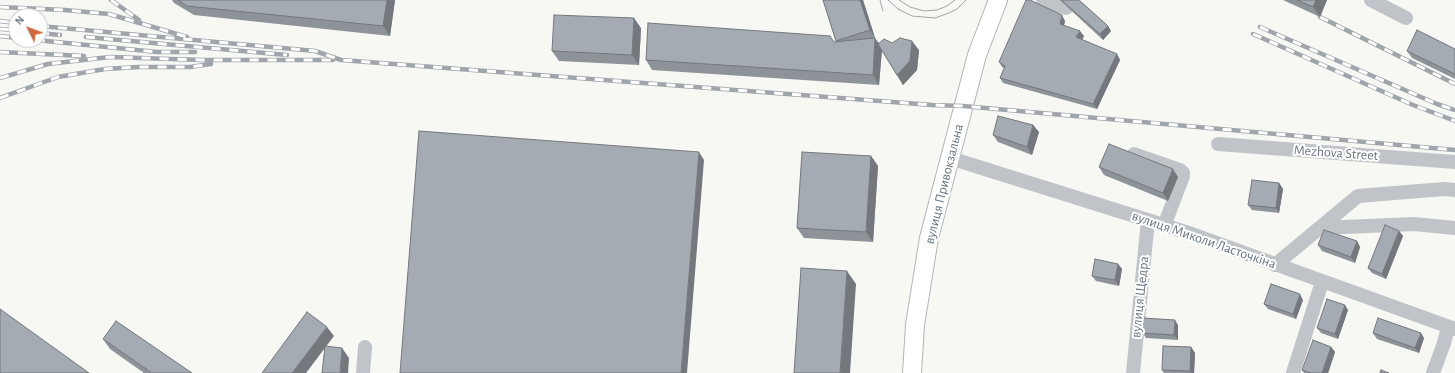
<!DOCTYPE html>
<meta charset="utf-8">
<style>
body{margin:0}
#map{position:relative;width:1455px;height:373px;overflow:hidden;background:#f7f7f4;font-family:"Alegreya Sans",sans-serif}
canvas{display:block}
.north{position:absolute;left:8px;top:8px;width:40px;height:40px;box-sizing:border-box;background:#fff;border:1px solid #c3c8cd;border-radius:50%;rotate:312deg;font-size:11px;font-weight:700;line-height:16px;text-align:center;color:#697582}
.north::after{content:'';display:block;margin:auto;width:14px;height:18px;background:#cf673c;clip-path:polygon(50% 0,100% 100%,50% 72%,0 100%)}
</style>
<div id="map">
<canvas width="1455" height="373"></canvas>
<div class="north">N</div>
</div>
<script>
const ctx = document.querySelector('canvas').getContext('2d');
ctx.lineJoin = 'round';
const poly = rows => new Path2D(rows.map(r => 'M' + r).join(''));
function stroke(path, color, width, dash) { ctx.strokeStyle = color; ctx.lineWidth = width; ctx.lineCap = dash ? 'butt' : 'round'; ctx.setLineDash(dash || []); ctx.stroke(path); }
function fill(path, color) { ctx.fillStyle = color; ctx.fill(path, 'evenodd'); }
function write(font, color, halo, rows, align = 'center') {
  ctx.font = font + ' "Alegreya Sans",sans-serif'; ctx.lineWidth = 4; ctx.setLineDash([]); ctx.textBaseline = 'middle'; ctx.strokeStyle = halo; ctx.fillStyle = color; for (const [text, x, y, turn = 0] of rows) {
    ctx.save(); ctx.translate(x, y); ctx.rotate((+turn || 0) * Math.PI / 180); ctx.textAlign = isNaN(turn) ? turn : align; if (halo) ctx.strokeText(text, 0, 0); ctx.fillText(text, 0, 0); ctx.restore();
  }
}
const major = poly([
 [912,373,915,325,929,238,977,55,998,0]
]);
stroke(major, '#b2b5b9', 20);
stroke(poly([
 [1043,0,1066,8],
 [1371,0,1406,18],
 [1218,144,1455,162],
 [1134,154,1180,170,1183,173,1183,176,1164,226],
 [950,158,1192,234,1455,329],
 [1321,228,1414,224,1455,228],
 [1275,265,1358,196,1444,189,1455,190],
 [363,373,365,347],
 [1133,373,1148,220],
 [1293,373,1322,282],
 [1433,373,1444,343,1448,327]
]), '#c0c3c7', 14);
stroke(major, '#fff', 18);
stroke(poly([
 [880,0,883,11],
 [888,0,898,9,912,16,935,18,949,13,957,9,966,0],
 [899,0,910,7,924,11,937,10,947,6,955,0]
]), '#a0a5ab', 1);
const rail = poly([
 [111,0,139,20],
 [0,7,65,10,109,14,187,37],
 [1320,17,1455,84],
 [0,21,16,23],
 [40,26,315,51,341,60,932,105,963,106,1455,150],
 [1260,27,1437,104,1455,110],
 [0,29,16,30],
 [40,33,60,35],
 [1253,34,1413,105,1455,121],
 [0,36,16,38],
 [86,37,287,55],
 [36,40,157,52,195,52],
 [0,52,84,56],
 [0,78,48,64,110,57,202,60,333,60],
 [0,98,58,77,105,69,139,67,190,67,211,64]
]);
stroke(rail, '#a0a5ab', 4.5);
stroke(rail, '#fff', 3, [9]);
fill(poly([
 [172,0,395,0,390,36,194,15,174,3],
 [823,0,863,0,875,38,874,39,879,43,892,43,919,50,917,70,903,85,882,51,879,85,652,70,646,60,836,42],
 [1060,0,1079,0,1108,26,1111,31,1103,40,1062,2],
 [1283,0,1327,0,1320,17],
 [1065,21,1064,25,1084,36,1082,40,1117,54,1120,60,1097,109,1003,83,1000,78,1004,68,1002,67,999,62],
 [641,28,639,65,559,61,552,51],
 [1455,49,1455,79,1412,58,1407,51],
 [1033,125,1039,132,1032,155,998,142,993,135],
 [871,156,878,166,873,242,804,238,797,228],
 [1099,167,1178,177,1168,201,1104,175],
 [1279,183,1283,189,1279,213,1252,210,1248,205],
 [1399,231,1403,236,1386,279,1372,273,1368,268],
 [1357,241,1360,247,1355,263,1322,251,1318,245],
 [1118,264,1122,269,1119,286,1096,281,1092,276],
 [1303,300,1296,319,1268,309,1264,304],
 [1348,310,1338,339,1321,333,1317,328],
 [1178,325,1178,340,1146,338,1143,333],
 [1373,333,1424,338,1419,353,1377,339],
 [103,339,192,373,144,373,110,349],
 [1191,347,1195,353,1194,373,1164,373,1162,370],
 [1331,347,1335,352,1328,373,1304,373,1302,370]
]), '#8e9399');
fill(poly([
 [387,0,395,0,390,36,383,26],
 [860,0,863,0,875,38,870,30],
 [1316,0,1327,0,1320,17,1313,7],
 [1062,15,1065,21,1063,29,1060,24],
 [634,18,641,28,639,65,632,55],
 [1108,26,1111,31,1103,40,1100,34],
 [1080,31,1084,36,1080,43,1076,37],
 [875,38,882,48,879,85,873,75],
 [912,41,919,50,917,70,903,85,897,75],
 [1117,54,1120,60,1097,109,1093,104],
 [1033,125,1039,132,1032,155,1027,147],
 [699,152,704,160,687,373,681,373],
 [871,156,878,166,873,242,866,232],
 [1173,169,1178,177,1168,201,1163,193],
 [1279,183,1283,189,1279,213,1276,208],
 [1399,231,1403,236,1386,279,1382,274],
 [1357,241,1360,247,1355,263,1351,257],
 [1118,264,1122,269,1119,286,1115,280],
 [847,271,856,284,850,373,840,373],
 [1300,294,1303,300,1296,319,1293,314],
 [1345,305,1348,310,1338,339,1335,334],
 [1175,320,1178,325,1178,340,1174,335],
 [327,327,334,336,306,373,292,373],
 [1421,333,1424,338,1419,353,1415,348],
 [1191,347,1195,353,1194,373,1191,373,1190,371],
 [1331,347,1335,352,1328,373,1322,373],
 [342,348,349,358,348,373,340,373]
]), '#74787d');
const building = poly([
 [178,0,387,0,383,26,187,6,178,0],
 [823,0,860,0,870,30,836,41,823,0],
 [1026,0,1030,0,1062,15,1060,24,1080,31,1076,37,1117,54,1093,104,1000,78,1005,66,999,62,1026,0],
 [1061,0,1079,0,1108,26,1100,34,1061,0],
 [1297,0,1316,0,1313,7,1297,0],
 [554,15,634,18,632,55,552,51,554,15],
 [648,23,830,36,834,42,875,38,873,75,646,60,648,23],
 [1417,30,1455,49,1455,74,1407,51,1417,30],
 [900,38,912,41,910,61,897,75,878,44,884,39,892,43,900,38],
 [998,116,1033,125,1027,147,993,135,998,116],
 [419,131,699,152,681,373,400,373,419,131],
 [1109,144,1173,169,1163,193,1099,167,1109,144],
 [802,152,871,156,866,232,797,228,802,152],
 [1252,180,1279,183,1276,208,1248,205,1252,180],
 [1385,225,1399,231,1382,274,1368,268,1385,225],
 [1324,230,1357,241,1351,257,1318,245,1324,230],
 [1095,259,1118,264,1115,280,1092,276,1095,259],
 [801,268,847,271,840,373,794,373,801,268],
 [1271,284,1300,294,1293,314,1264,304,1271,284],
 [1327,299,1345,305,1335,334,1317,328,1327,299],
 [0,309,89,373,0,373,0,309],
 [307,312,327,327,292,373,262,373,307,312],
 [1143,318,1175,320,1174,335,1143,333,1143,318],
 [1378,318,1421,333,1415,348,1373,333,1378,318],
 [116,321,192,373,152,373,103,339,116,321],
 [1313,340,1331,347,1322,373,1311,373,1302,370,1313,340],
 [325,346,342,348,340,373,322,373,325,346],
 [1163,346,1191,347,1190,371,1162,370,1163,346],
 [1381,370,1389,373,1380,373,1381,370]
]);
fill(building, '#a5abb2');
stroke(building, '#74787d', 1);
write('14px', '#697582', '#fff', [
 ["Mezhova Street",1336,153,4],
 ["вулиця Привокзальна",944,184,-76],
 ["вулиця Миколи Ласточкіна",1204,240,19],
 ["вулиця Щедра",1140,297,-84]
]);
</script>
